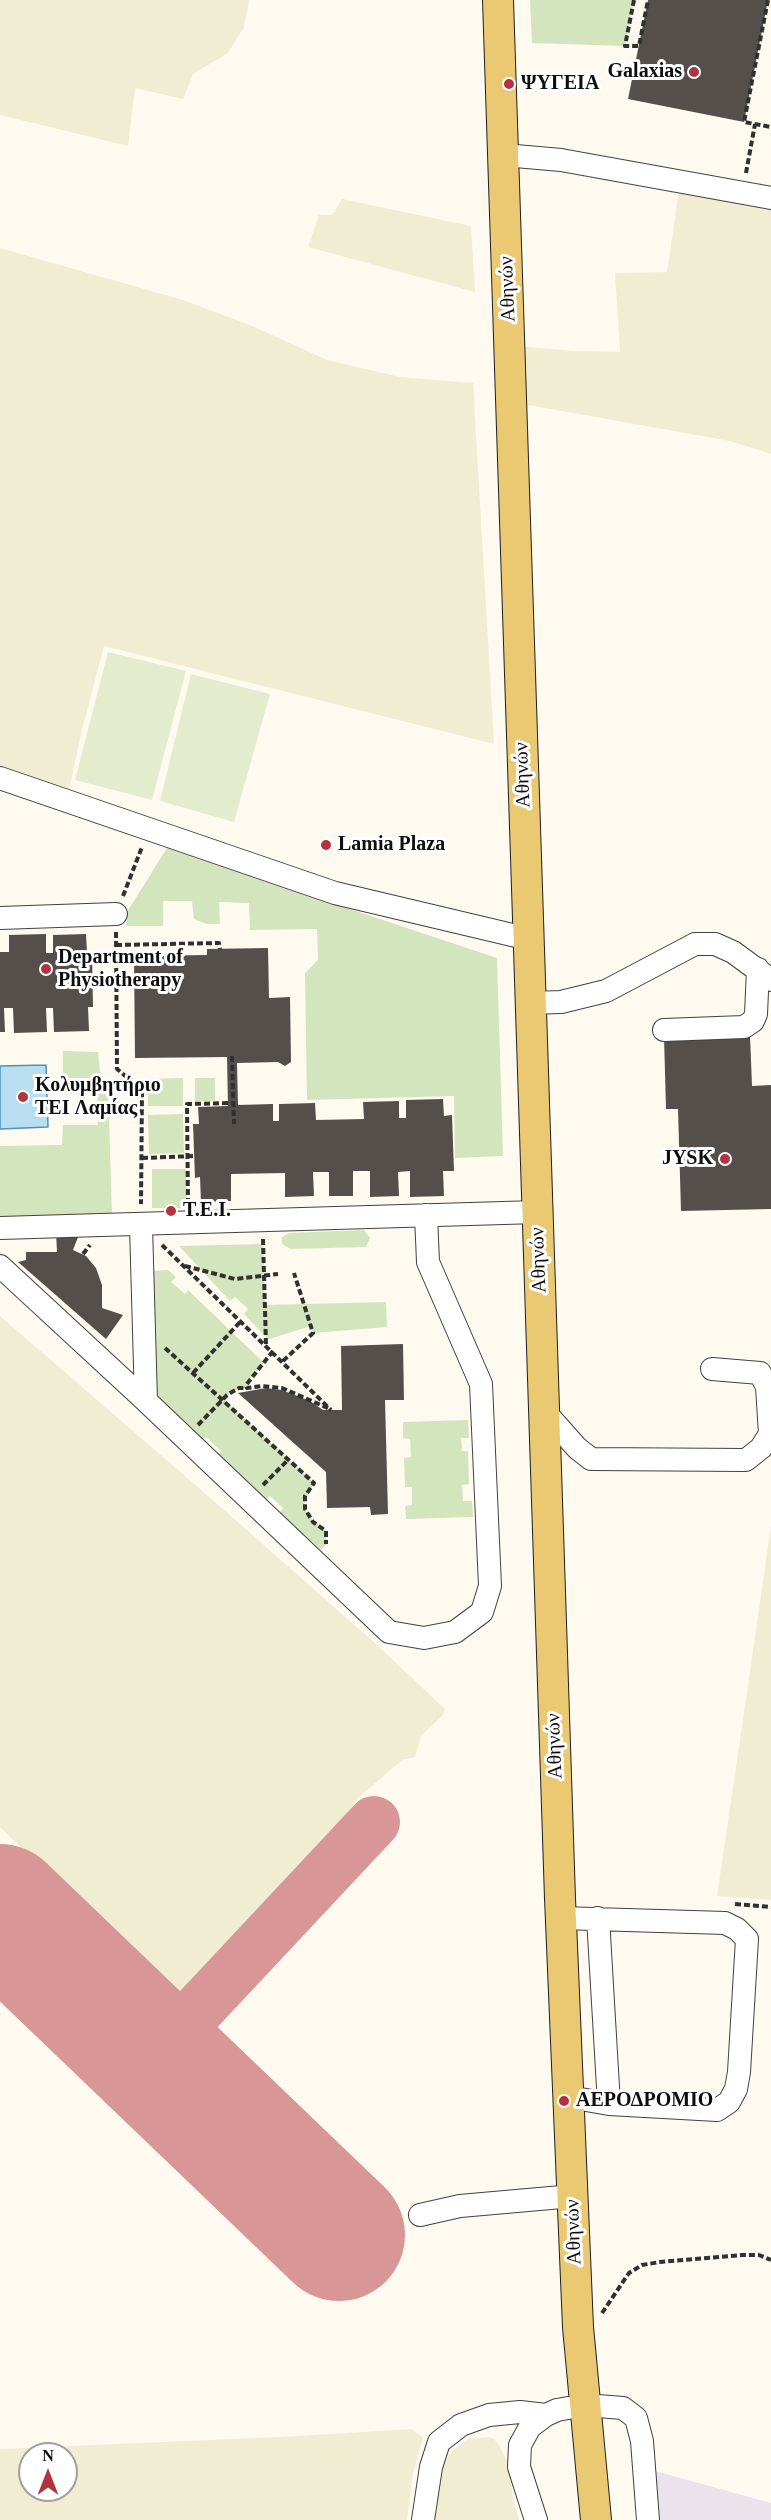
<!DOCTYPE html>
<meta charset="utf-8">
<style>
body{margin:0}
#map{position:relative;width:771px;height:2520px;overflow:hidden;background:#fefaf0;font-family:"Times New Roman",serif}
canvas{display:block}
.north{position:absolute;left:18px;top:2442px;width:60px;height:60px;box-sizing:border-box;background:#fff;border:2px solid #9f9f9f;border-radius:50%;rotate:0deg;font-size:16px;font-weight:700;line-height:24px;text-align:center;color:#0e0e0e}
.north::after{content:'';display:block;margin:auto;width:21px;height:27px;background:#b1333e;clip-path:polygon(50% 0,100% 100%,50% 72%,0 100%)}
</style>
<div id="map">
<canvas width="771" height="2520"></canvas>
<div class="north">N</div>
</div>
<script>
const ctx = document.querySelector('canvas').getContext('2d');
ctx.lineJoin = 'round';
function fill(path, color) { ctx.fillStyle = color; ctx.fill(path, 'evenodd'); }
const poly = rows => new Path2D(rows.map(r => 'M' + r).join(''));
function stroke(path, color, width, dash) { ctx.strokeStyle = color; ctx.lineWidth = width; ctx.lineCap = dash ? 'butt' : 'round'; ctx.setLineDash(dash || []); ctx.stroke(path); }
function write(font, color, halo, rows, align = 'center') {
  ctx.font = font + ' "Times New Roman",serif'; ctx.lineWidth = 6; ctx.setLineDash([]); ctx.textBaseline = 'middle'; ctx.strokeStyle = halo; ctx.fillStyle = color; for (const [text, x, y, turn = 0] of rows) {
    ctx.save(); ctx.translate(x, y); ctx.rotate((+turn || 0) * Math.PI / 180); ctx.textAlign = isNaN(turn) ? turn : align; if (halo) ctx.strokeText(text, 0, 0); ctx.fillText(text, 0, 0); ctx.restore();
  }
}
fill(poly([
 [655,2471,771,2503,771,2520,656,2520]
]), '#eae3eb');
fill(poly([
 [0,0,249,0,244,27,228,53,193,74,183,99,135,88,128,146,0,115],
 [679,191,771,207,771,454,730,441,517,403,517,346,574,351,620,352,615,273,667,272],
 [342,199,471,226,475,292,308,247,319,215,332,215],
 [0,248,183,300,250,325,327,360,400,377,473,383,494,744,104,646,82,730,68,795,0,772],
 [0,1316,215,1502,377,1645,445,1709,443,1715,421,1736,415,1757,402,1760,358,1798,341,1823,334,1843,182,2006,0,1827],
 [771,1526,771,1900,717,1896,745,1706],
 [412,2429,423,2438,413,2473,407,2520,0,2520,0,2449,280,2437],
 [30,2454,66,2454,66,2490,30,2490],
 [489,2437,494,2439,500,2447,507,2461,514,2502,519,2520,432,2520,440,2469,453,2450,468,2439]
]), '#f1edd2');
fill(poly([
 [530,0,634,0,625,46,532,43],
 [167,848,497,958,503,1156,455,1158,454,1096,307,1100,305,973,318,960,317,929,250,930,249,903,219,902,220,924,207,924,194,919,192,901,163,901,163,926,126,926,127,912],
 [63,1051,98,1052,100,1072,108,1086,112,1215,0,1218,0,1146,62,1145,63,1125,98,1125,97,1093,63,1093],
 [183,1078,183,1106,148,1106,148,1079],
 [195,1078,215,1078,215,1101,195,1101],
 [183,1114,184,1153,149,1154,148,1115],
 [152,1169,186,1169,187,1208,152,1208],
 [364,1230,370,1238,366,1247,290,1249,282,1244,282,1237,289,1233],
 [263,1244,265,1305,386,1302,387,1327,313,1333,311,1326,266,1340,266,1337,244,1314,248,1309,235,1297,230,1301,179,1246],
 [168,1270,176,1277,171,1282,185,1294,188,1290,264,1363,246,1384,247,1388,232,1391,223,1399,314,1483,304,1503,308,1516,326,1531,326,1544,321,1550,279,1513,283,1508,270,1496,265,1501,216,1456,221,1451,206,1437,201,1441,154,1395,151,1271],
 [468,1420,469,1438,461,1438,462,1451,468,1451,469,1484,462,1485,463,1501,472,1501,473,1517,406,1519,405,1506,412,1505,412,1487,405,1487,404,1458,411,1457,410,1439,403,1438,403,1422]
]), '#d3e5bc');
fill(poly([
 [108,652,186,671,152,800,75,780],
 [191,674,270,694,234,822,160,801]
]), '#e3edcd');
const water = poly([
 [46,1065,48,1127,0,1129,0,1066,46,1065]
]);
fill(water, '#b9def0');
stroke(water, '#4795c0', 1.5);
stroke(poly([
 [154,2057,374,1822]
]), '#d89697', 52);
stroke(poly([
 [0,1910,339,2235]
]), '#d89697', 132);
fill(poly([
 [648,0,768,0,744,122,628,99],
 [46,934,46,953,53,953,53,935,86,934,87,952,92,952,93,1007,88,1007,89,1031,54,1032,53,1008,46,1008,47,1032,14,1033,13,1008,4,1008,5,1032,0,1032,0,952,9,952,9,935],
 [268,948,269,998,290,997,291,1062,285,1066,278,1062,237,1063,238,1105,273,1104,273,1121,279,1121,279,1104,315,1103,316,1120,364,1119,363,1102,399,1101,399,1118,406,1118,406,1100,443,1099,444,1116,452,1115,454,1171,443,1171,444,1196,410,1197,410,1171,398,1172,399,1196,370,1197,370,1171,353,1171,353,1196,329,1196,329,1172,313,1172,314,1196,285,1197,285,1173,231,1174,231,1201,201,1202,200,1177,195,1178,193,1124,199,1124,198,1107,228,1106,227,1057,135,1058,134,956,207,955,207,949],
 [750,1035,752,1086,771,1085,771,1209,681,1211,678,1109,666,1109,664,1037],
 [56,1232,78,1237,73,1250,86,1256,96,1268,102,1285,102,1308,123,1315,106,1339,18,1262,26,1260,26,1252,57,1252],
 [403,1344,404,1400,385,1400,388,1514,371,1515,370,1507,327,1508,326,1472,238,1393,266,1388,282,1390,310,1401,323,1410,342,1410,341,1346]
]), '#554f4b');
const minor = poly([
 [504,155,561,160,771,198],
 [0,778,335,893,529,939],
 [0,918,116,914],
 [529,1003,561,1002,606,991,695,944,715,944,733,952,771,980],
 [664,1030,744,1027,753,1021,756,1014,758,969],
 [141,1226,146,1401,389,1632,424,1638,455,1632,482,1612,490,1586,481,1384,428,1262,426,1215],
 [0,1228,537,1212],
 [0,1266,146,1401],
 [545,1412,577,1448,591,1459,746,1460,761,1448,770,1434,767,1387,760,1373,712,1369],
 [561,1918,725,1923,737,1929,747,1939,739,2072,736,2089,729,2102,717,2110,609,2104,569,2097],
 [598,1918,609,2104],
 [420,2215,460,2206,573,2196],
 [423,2520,431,2467,439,2442,461,2425,489,2415,520,2412,546,2415],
 [536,2520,519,2467,520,2445,530,2427,546,2415,557,2410,585,2405,623,2408,636,2418,642,2441,648,2520]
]);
const major = poly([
 [498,0,560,1898,578,2327,596,2520]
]);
stroke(minor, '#414141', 24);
stroke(major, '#1f1f1f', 32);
stroke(poly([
 [634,0,625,46,639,46,648,0],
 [768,0,744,122,771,127],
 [746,173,755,124],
 [123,896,142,847],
 [116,932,117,1069,142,1090,141,1204],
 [116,945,219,943,220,949],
 [93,985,116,984],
 [232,1056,234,1124],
 [142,1158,194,1156],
 [188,1204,187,1104,233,1103],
 [263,1239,266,1345],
 [162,1245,331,1410],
 [83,1254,90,1245],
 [185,1266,235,1279,278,1274],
 [165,1348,314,1483,305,1496,305,1509,313,1522,326,1531,326,1544],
 [273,1351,246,1385,247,1388,262,1386,282,1388,330,1409],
 [283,1361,313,1333,294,1273],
 [193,1373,241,1321],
 [198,1425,227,1395,239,1388,247,1388],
 [263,1485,288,1460],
 [735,1904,771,1907],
 [602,2313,629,2273,642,2265,660,2262,742,2255,759,2255,771,2260]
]), '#303030', 4, [6, 3]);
stroke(minor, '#fff', 22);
stroke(major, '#ebc972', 30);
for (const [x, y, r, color] of [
 [694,72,6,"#b1333e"],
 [509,84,6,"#b1333e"],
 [326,845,6,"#b1333e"],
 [46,969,6,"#b1333e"],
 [23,1097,6,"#b1333e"],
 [725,1159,6,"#b1333e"],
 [171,1211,6,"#b1333e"],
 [564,2101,6,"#b1333e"]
]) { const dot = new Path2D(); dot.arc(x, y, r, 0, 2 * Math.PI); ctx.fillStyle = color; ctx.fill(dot); stroke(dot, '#fff', 2); }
write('bold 20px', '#0e0e0e', '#fff', [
 ["Galaxias",682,72,"right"],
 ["ΨΥΓΕΙΑ",521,84],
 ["Lamia Plaza",338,845],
 ["Department of",58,958],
 ["Physiotherapy",58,981],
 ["Κολυμβητήριο",35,1086],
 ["ΤΕΙ Λαμίας",35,1109],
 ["JYSK",713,1159,"right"],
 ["Τ.Ε.Ι.",183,1211],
 ["ΑΕΡΟΔΡΟΜΙΟ",576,2101]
], 'left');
write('20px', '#0e0e0e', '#fff', [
 ["Αθηνών",508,289,-92],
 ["Αθηνών",523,775,-92],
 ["Αθηνών",539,1260,-92],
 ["Αθηνών",555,1746,-92],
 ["Αθηνών",574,2232,-92]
]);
</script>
